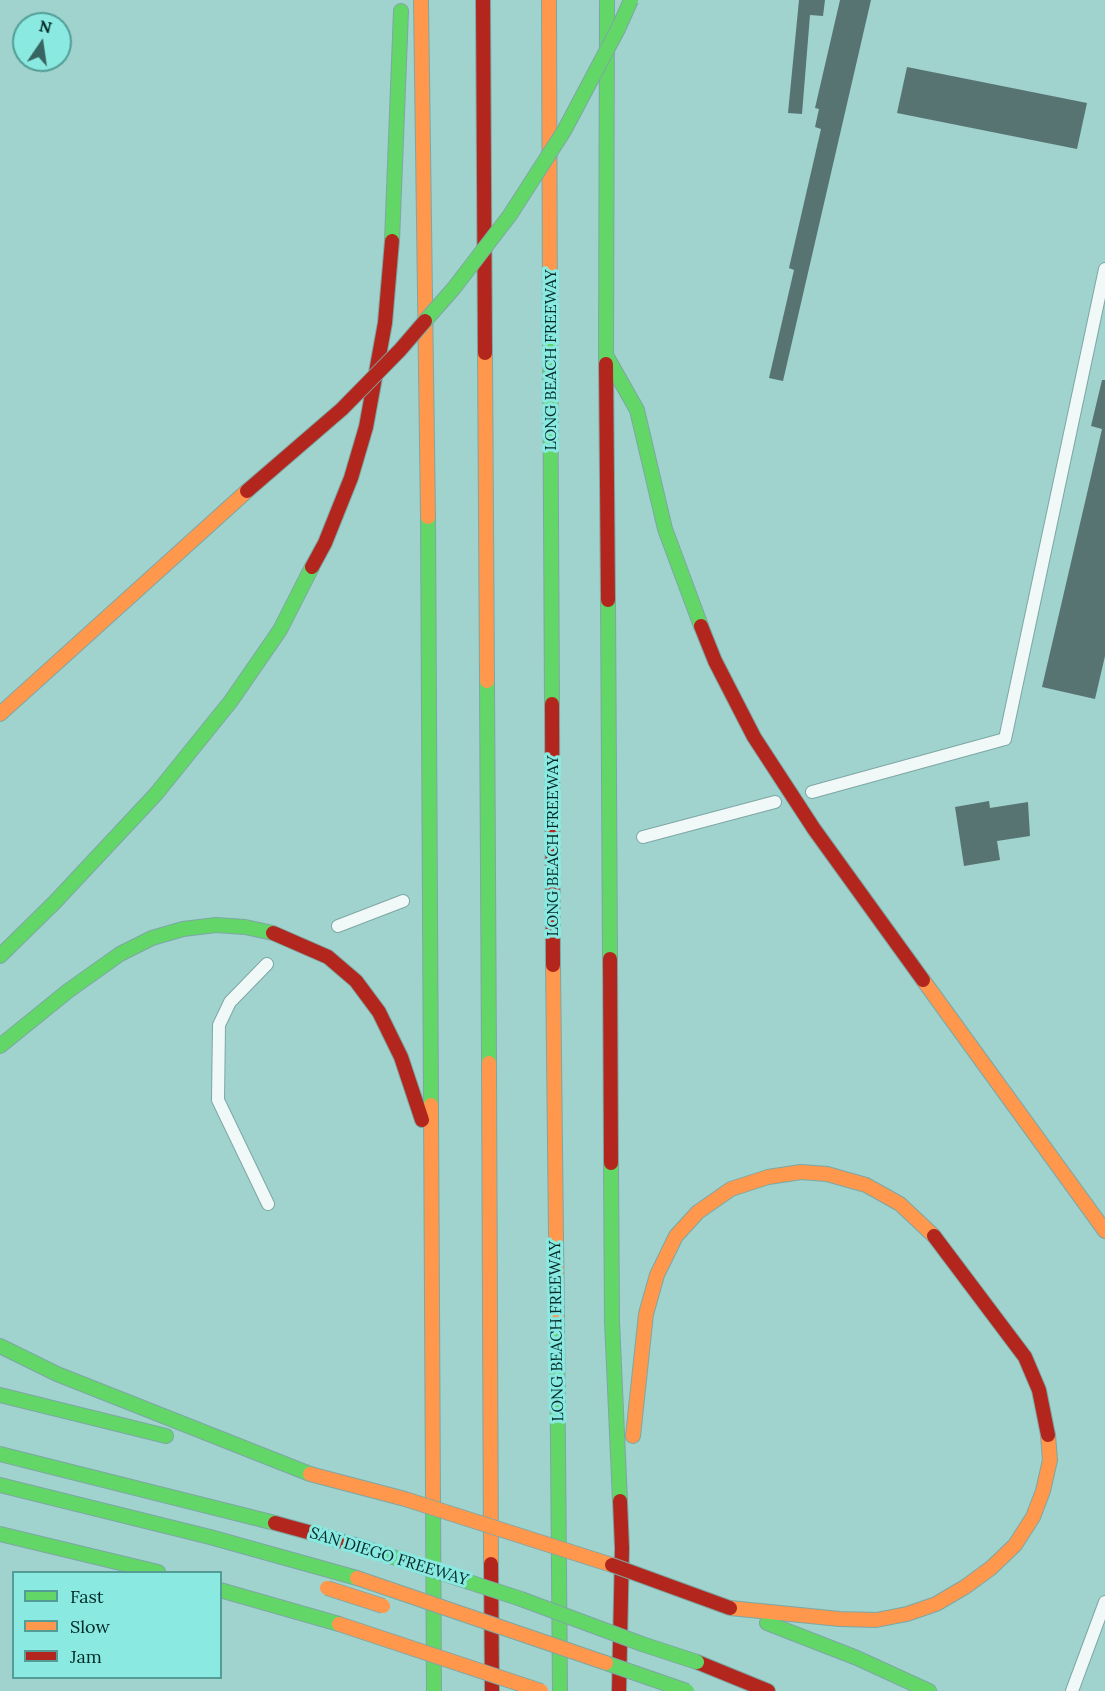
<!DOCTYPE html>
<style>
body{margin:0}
#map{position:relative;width:1105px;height:1691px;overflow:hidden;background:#a0d3ce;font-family:Lora,serif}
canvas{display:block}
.legend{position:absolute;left:12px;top:1571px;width:210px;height:108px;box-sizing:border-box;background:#8ae9e0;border:2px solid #539d96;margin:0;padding:8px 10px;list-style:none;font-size:18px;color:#002a27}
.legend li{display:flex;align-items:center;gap:12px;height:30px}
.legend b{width:30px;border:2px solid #539d96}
.north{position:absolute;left:12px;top:12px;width:60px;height:60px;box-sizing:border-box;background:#8ae9e0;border:2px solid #539d96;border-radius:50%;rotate:13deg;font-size:16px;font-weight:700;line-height:24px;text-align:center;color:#002a27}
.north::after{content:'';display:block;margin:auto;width:21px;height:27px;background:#386561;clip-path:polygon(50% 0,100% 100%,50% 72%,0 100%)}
</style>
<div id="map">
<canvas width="1105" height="1691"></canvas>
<ul class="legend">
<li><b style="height:8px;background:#63d668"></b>Fast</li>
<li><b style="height:8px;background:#ff974d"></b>Slow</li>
<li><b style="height:8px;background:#b3261e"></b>Jam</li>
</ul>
<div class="north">N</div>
</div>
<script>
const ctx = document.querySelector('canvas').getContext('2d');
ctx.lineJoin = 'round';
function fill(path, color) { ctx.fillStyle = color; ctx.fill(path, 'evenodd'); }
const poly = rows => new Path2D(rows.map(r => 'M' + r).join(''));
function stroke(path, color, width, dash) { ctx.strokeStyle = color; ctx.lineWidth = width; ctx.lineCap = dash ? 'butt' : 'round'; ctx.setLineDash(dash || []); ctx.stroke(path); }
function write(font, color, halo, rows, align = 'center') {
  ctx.font = font + ' Lora,serif'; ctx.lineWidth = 6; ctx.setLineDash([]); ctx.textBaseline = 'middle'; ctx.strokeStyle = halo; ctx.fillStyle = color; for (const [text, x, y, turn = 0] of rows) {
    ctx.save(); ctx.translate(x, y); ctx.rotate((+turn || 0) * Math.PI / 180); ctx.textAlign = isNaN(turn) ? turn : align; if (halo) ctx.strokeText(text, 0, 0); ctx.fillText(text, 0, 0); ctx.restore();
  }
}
fill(poly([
 [799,0,825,0,823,16,810,15,802,114,788,113],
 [840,0,871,0,783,381,769,378,794,270,789,268,821,129,815,127,819,109,815,108],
 [907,67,1087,103,1077,149,897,113],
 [1102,380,1105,380,1105,656,1095,699,1042,687,1102,429,1091,426],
 [989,801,990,808,1028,802,1030,836,997,841,1000,860,964,866,955,807]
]), '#577472');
const lane = poly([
 [812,792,1005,739,1105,269],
 [643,837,775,802],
 [338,926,403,901],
 [267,964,230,1002,219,1025,218,1100,268,1204],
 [1072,1691,1105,1602]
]);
const fast = poly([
 [392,241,401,11],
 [550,327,552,704],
 [607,357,637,410,665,529,701,626],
 [606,364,607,0],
 [428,517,431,1105],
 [608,600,610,959],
 [487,681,489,1063],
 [0,956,54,903,156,794,231,701,280,630,312,567],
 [0,1046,68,991,120,954,152,938,183,929,216,925,245,927,273,933],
 [611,1163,612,1321,620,1501],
 [557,1325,560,1691],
 [0,1346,57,1374,310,1474],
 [0,1395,166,1436],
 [0,1454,275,1523],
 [0,1485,210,1537,357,1578],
 [433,1499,434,1691],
 [0,1534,158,1572],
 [220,1590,339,1624],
 [767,1623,857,1658,929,1691]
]);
const slow = poly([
 [421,0,428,517],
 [549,0,550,327],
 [485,353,487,681],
 [0,714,247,491],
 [553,965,557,1325],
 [923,980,1105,1231],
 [489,1063,491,1564],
 [431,1105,433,1499],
 [633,1436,646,1314,657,1275,676,1236,698,1212,731,1189,768,1177,801,1172,827,1174,866,1185,900,1204,934,1236],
 [730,1608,840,1619,876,1620,907,1614,936,1604,965,1587,991,1568,1015,1545,1033,1517,1043,1491,1050,1460,1048,1435]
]);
const jam = poly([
 [483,0,485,353],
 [606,364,608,600],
 [312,567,325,543,351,478,366,427,385,323,392,241],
 [701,626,715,661,754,737,814,829,923,980],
 [552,704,553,965],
 [273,933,328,957,356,981,379,1012,401,1057,422,1120],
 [610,959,611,1163],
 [934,1236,1025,1357,1039,1390,1048,1435],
 [275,1523,359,1546],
 [491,1564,492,1691],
 [697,1662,768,1691],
 [619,1691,622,1548,620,1501]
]);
stroke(lane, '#7da7a4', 14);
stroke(fast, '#7da7a4', 16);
stroke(slow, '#7da7a4', 16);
stroke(jam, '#7da7a4', 16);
stroke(lane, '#f1f8f8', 12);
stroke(fast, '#63d668', 14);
stroke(slow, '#ff974d', 14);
stroke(jam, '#b3261e', 14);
const fastBridge = poly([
 [425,321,454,288,510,215,564,131,618,29,631,0],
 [359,1546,521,1599,642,1644,697,1662],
 [606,1663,687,1691]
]);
const slowBridge = poly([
 [310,1474,405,1499,612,1565],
 [357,1578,606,1663],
 [327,1588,383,1606],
 [339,1624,541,1691]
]);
const jamBridge = poly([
 [247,491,342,409,400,350,425,321],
 [612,1565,730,1608]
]);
stroke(fastBridge, '#7da7a4', 16, []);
stroke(slowBridge, '#7da7a4', 16, []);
stroke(jamBridge, '#7da7a4', 16, []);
stroke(fastBridge, '#63d668', 14);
stroke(slowBridge, '#ff974d', 14);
stroke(jamBridge, '#b3261e', 14);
write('16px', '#002a27', '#8ae9e0', [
 ["LONG BEACH FREEWAY",551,360,-90],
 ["LONG BEACH FREEWAY",553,846,-90],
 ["LONG BEACH FREEWAY",557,1331,-91],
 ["SAN DIEGO FREEWAY",389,1557,17]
]);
</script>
